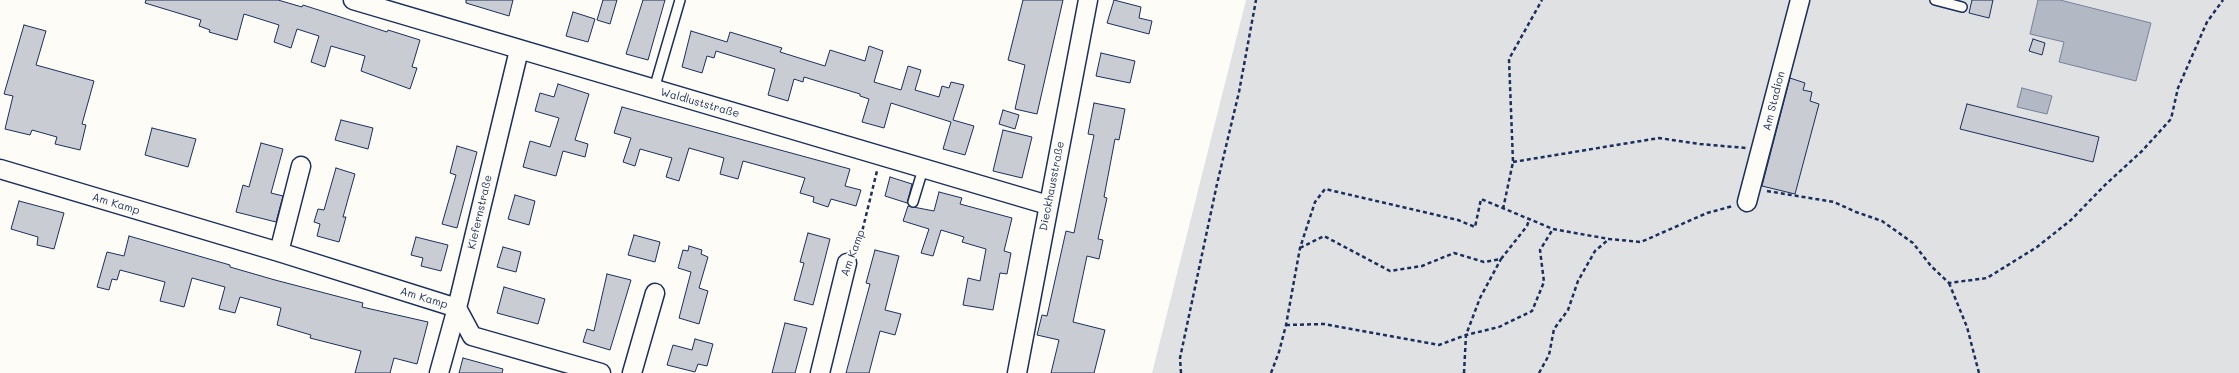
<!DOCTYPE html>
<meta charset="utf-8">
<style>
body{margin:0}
canvas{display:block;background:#fdfcf7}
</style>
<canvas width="2239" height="373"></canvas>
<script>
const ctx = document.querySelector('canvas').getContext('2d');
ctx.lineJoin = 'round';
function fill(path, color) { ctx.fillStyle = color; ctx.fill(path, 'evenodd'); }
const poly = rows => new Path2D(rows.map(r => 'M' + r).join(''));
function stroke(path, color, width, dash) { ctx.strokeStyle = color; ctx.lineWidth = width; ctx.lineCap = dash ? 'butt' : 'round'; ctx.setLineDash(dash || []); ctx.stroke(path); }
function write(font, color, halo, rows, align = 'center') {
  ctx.font = font + ' Mali,sans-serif'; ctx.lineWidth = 3.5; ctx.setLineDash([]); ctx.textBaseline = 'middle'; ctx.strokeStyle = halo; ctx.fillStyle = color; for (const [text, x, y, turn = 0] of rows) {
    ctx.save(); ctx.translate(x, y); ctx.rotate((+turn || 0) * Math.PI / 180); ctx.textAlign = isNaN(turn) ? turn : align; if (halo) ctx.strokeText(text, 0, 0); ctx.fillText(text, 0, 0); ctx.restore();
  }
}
fill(poly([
 [1246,0,2239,0,2239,373,1152,373]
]), '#e0e1e3');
const water = poly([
 [2038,0,2060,0,2151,23,2136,81,2059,62,2064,42,2030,34,2038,0],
 [2022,88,2052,96,2047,114,2017,107,2022,88]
]);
fill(water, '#b3b8c5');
stroke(water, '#76819c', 1);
const building = poly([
 [146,0,278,0,302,7,303,5,387,32,388,30,420,40,412,67,417,68,410,89,361,71,365,56,331,46,325,67,311,62,319,36,297,29,291,48,274,42,279,25,244,14,237,40,209,32,210,30,199,26,201,20,145,3,146,0],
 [466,0,513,0,509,16,466,3,466,0],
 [603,0,617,0,610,24,597,20,603,0],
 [643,0,665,0,648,60,626,54,643,0],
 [1023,0,1063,0,1037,114,1015,109,1025,65,1008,60,1023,0],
 [1114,0,1141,7,1139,18,1152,21,1149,34,1107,23,1114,0],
 [1972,0,1993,0,1989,18,1969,13,1972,0],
 [573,12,595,19,588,42,566,36,573,12],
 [24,25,46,31,36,65,94,81,82,124,86,125,80,150,55,144,57,137,32,130,30,135,5,129,13,96,4,94,24,25],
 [691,31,727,42,730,32,782,48,780,52,825,66,830,50,865,61,869,46,883,51,874,82,901,90,908,66,921,70,915,90,939,97,942,86,949,88,951,82,964,85,953,120,974,126,965,155,943,149,951,122,891,103,884,128,862,122,869,99,860,96,860,94,804,77,803,82,794,79,788,101,768,95,775,69,716,51,714,58,707,56,702,73,682,67,691,31],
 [2033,39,2045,43,2042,55,2029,51,2033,39],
 [1101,53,1135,61,1130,83,1096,76,1101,53],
 [1790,78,1805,83,1803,90,1812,92,1810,101,1819,104,1795,194,1762,186,1790,78],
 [558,84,589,94,575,140,588,144,585,157,563,151,556,176,523,167,530,141,550,147,559,118,535,111,540,93,554,97,558,84],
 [1094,103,1125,109,1119,140,1115,139,1104,197,1107,198,1098,239,1103,240,1099,259,1087,256,1073,322,1105,330,1094,373,1051,373,1059,340,1037,335,1042,315,1047,316,1066,231,1074,233,1094,135,1088,134,1094,103],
 [1967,104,2099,137,2093,162,1960,129,1967,104],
 [622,107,850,169,845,186,861,190,856,206,831,199,828,207,813,202,814,197,800,193,805,178,743,161,738,179,720,174,724,158,689,148,679,181,666,177,672,158,640,149,635,166,623,162,631,138,614,133,622,107],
 [1003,110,1019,115,1015,129,999,124,1003,110],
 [341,120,373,128,368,149,335,140,341,120],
 [152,128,196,139,188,167,145,155,152,128],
 [1003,130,1032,137,1022,178,993,171,1003,130],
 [261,143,283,149,271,193,283,196,276,222,236,212,243,185,249,187,261,143],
 [457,146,477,152,457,228,442,224,456,175,450,173,457,146],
 [336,168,355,174,343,217,346,217,339,242,317,236,320,224,314,222,318,209,324,210,336,168],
 [890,177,912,184,907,203,885,196,890,177],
 [939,192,962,198,960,204,1012,218,1004,251,1011,253,1007,274,1000,273,993,310,963,305,968,278,980,281,986,249,962,242,964,237,941,230,933,256,921,253,929,229,903,221,908,206,934,211,939,192],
 [515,195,535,201,529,225,508,219,515,195],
 [19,201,64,213,54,249,37,245,38,237,11,229,19,201],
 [808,233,830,239,813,305,794,300,804,263,800,262,808,233],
 [634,235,660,242,655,262,628,255,634,235],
 [129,236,230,265,230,267,275,280,363,303,362,307,428,322,417,364,394,358,390,373,355,373,361,351,310,338,311,335,277,325,281,308,240,297,235,313,219,309,225,287,192,278,184,307,160,301,165,282,120,270,117,280,112,279,109,290,97,287,107,252,124,256,129,236],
 [416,237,448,245,441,271,421,266,423,258,411,255,416,237],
 [689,246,702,250,701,254,708,257,699,288,708,291,699,324,679,318,691,272,678,268,683,250,688,251,689,246],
 [503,247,521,252,516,272,497,267,503,247],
 [875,250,899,256,885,310,901,314,895,335,880,331,869,373,846,373,870,284,866,283,875,250],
 [607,274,631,280,610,350,583,342,587,329,594,331,607,274],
 [504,287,545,299,538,324,497,313,504,287],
 [785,323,807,328,795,373,772,373,785,323],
 [695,339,713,344,707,366,698,364,695,372,667,365,673,345,692,350,695,339],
 [463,358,503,369,502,373,459,373,463,358]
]);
fill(building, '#c9ccd3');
stroke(building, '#1b2f5e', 1);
const service = poly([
 [1935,0,1962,7],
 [654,89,680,0],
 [913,202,923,169]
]);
const minor = poly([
 [353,0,1048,205],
 [0,169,279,252,457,308,472,336,601,373],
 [1747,202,1800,0],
 [279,252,301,166],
 [439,373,457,308,519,50],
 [632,373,655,293],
 [820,373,847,263],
 [1017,373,1088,0]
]);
stroke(service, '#1b2f5e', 12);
stroke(minor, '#1b2f5e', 21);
stroke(poly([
 [1513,162,1659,138,1700,144,1746,148],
 [1767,191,1834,202,1856,212,1882,221,1913,243,1931,266,1949,283,1987,278,2037,247,2071,220,2105,185,2142,151,2171,119,2178,88,2207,22,2223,0],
 [1503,209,1513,162,1509,59,1542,0],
 [1300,248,1324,236,1390,271,1422,266,1454,253,1484,262,1501,259,1527,226,1529,220],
 [855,249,860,240,877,171],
 [1949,283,1967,327,1979,373],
 [1286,325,1324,324,1439,345,1466,335,1499,327,1532,311,1544,282,1540,250,1553,229],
 [1181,373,1180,358,1217,184,1239,92,1256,0],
 [1271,373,1279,352,1286,325,1300,248,1315,202,1325,189,1458,220,1475,227,1481,199,1553,229,1609,239,1641,242,1707,213,1733,206],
 [1464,373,1466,335,1480,298,1501,259],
 [1539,373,1549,355,1554,329,1568,310,1578,281,1595,251,1609,239]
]), '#1b2f5e', 2.5, [4, 3]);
stroke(service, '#fdfcf7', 9);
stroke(minor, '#fdfcf7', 18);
write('11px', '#1b2f5e', '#fdfcf7', [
 ["Am Stadion",1774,101,-76],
 ["Waldluststraße",700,103,16],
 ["Dieckhausstraße",1052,186,-79],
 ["Am Kamp",116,204,17],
 ["Kiefernstraße",480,212,-77],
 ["Am Kamp",853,253,-69],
 ["Am Kamp",424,298,17]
]);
</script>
